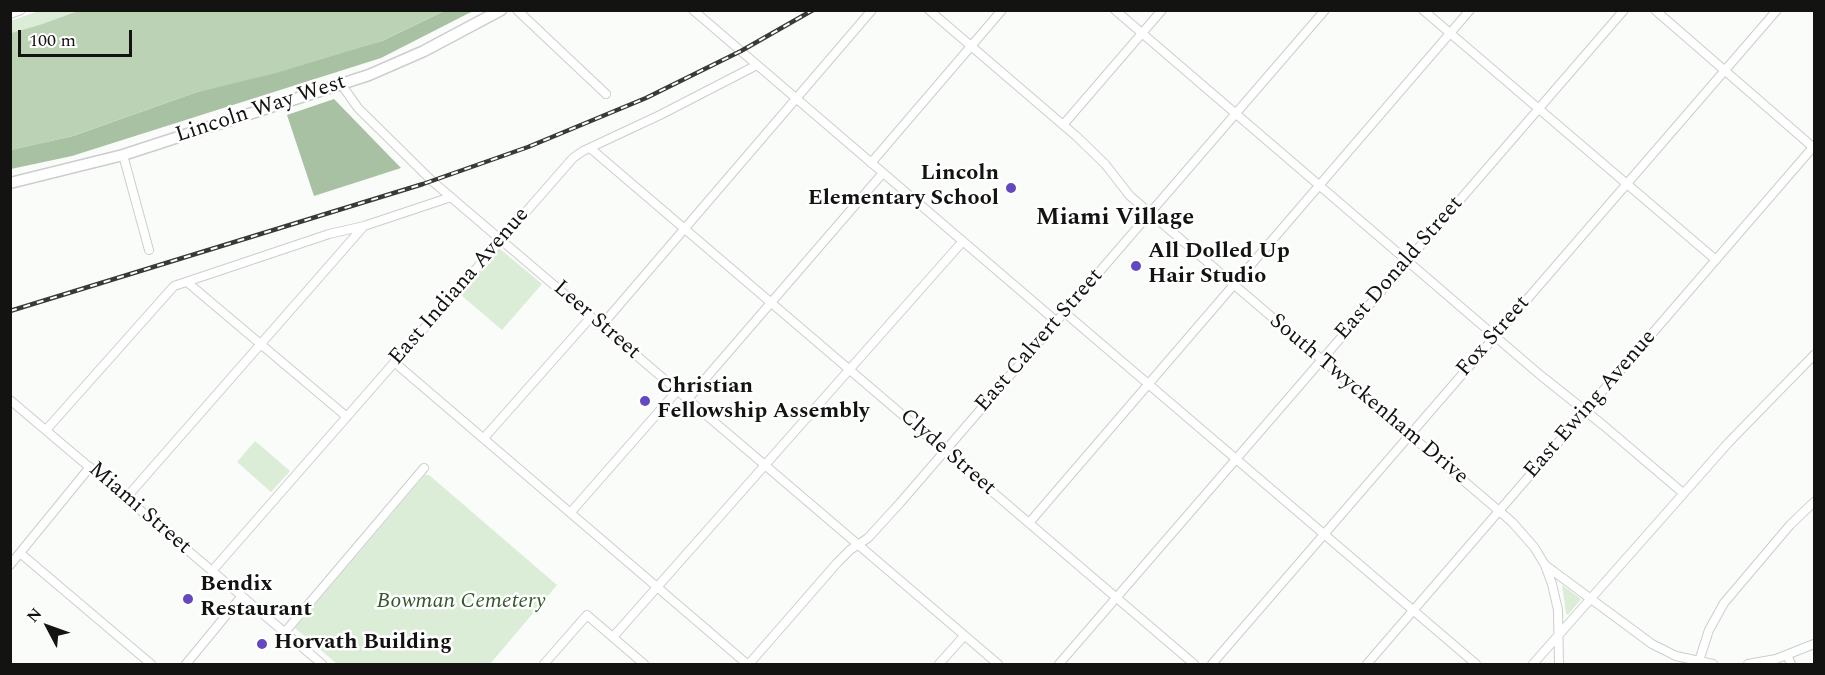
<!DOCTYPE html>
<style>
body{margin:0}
#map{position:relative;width:1825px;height:675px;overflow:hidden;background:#f9fcf9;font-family:Spectral,serif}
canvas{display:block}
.frame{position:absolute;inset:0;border:12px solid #131312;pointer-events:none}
.north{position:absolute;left:18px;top:597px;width:60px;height:60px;-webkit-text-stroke:4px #fff;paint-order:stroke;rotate:311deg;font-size:16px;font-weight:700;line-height:24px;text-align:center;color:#131312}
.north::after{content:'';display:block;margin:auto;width:21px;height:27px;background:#131312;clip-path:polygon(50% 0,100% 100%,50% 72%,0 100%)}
.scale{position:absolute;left:18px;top:30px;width:114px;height:27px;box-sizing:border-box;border:3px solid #131312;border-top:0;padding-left:8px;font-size:18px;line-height:21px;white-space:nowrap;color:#131312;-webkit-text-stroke:4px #fff;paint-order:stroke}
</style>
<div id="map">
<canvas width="1825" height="675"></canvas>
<div class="frame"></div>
<div class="north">N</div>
<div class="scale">100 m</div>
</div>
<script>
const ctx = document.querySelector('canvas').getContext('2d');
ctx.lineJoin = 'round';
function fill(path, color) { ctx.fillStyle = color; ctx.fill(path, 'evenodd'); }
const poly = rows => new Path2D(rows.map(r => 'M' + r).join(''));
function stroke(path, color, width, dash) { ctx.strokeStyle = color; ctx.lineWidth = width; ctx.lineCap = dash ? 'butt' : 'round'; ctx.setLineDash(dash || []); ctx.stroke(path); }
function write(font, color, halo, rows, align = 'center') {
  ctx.font = font + ' Spectral,serif'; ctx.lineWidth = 5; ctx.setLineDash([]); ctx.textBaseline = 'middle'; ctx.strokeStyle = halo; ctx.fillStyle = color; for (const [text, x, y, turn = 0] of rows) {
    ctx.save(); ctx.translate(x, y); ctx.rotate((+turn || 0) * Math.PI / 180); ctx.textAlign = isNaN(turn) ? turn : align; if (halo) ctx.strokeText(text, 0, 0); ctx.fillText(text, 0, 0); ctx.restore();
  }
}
fill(poly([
 [39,11,78,11,39,25,11,33,10,21],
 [500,249,542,284,502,330,461,295],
 [255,441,290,471,271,492,237,462],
 [425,475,429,475,557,585,490,664,337,664,295,628],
 [1562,585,1581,599,1568,615,1566,613]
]), '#dbedd6');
fill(poly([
 [444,11,473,11,381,58,72,156,11,169,10,150,73,136,194,93,382,41],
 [334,99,401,168,314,196,287,115]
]), '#a9c1a3');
fill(poly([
 [78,11,78,10,444,11,382,41,276,73,194,93,73,136,11,150,11,33,39,25]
]), '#bbd3b4');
const minor = poly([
 [517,10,606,94],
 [693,10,1056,321],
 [929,10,1076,136,1105,164,1130,196,1150,213,1512,522,1534,547,1545,565,1652,644,1676,656,1713,664],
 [1115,10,1539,374,1603,425,1683,493],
 [1423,10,1716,260],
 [1655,10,1814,148],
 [10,14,21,10],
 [341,84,358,108,432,181,998,664],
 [1063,125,1162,10],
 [590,148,1194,664],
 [123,155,149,250],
 [871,163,1002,10],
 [187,282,347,417],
 [1064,312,1476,664],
 [602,325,872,10],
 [394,362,747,664],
 [10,400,322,664],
 [687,400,882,174],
 [46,430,174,286,329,234,364,226,451,197],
 [484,438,591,317],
 [126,498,364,226],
 [571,512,677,391],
 [1029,523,1470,10],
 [20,553,151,664],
 [10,565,90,467],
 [1545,565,1552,584,1558,610,1559,664],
 [212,571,573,158,583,151,660,115,757,65],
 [285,632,424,468],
 [613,637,963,241],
 [1787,655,1791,664],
 [186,664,242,596],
 [544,664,587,615,644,664],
 [749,664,837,563,850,550,868,538,900,503,1325,10],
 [939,664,964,636],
 [1059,664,1624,10],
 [1212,664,1777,10],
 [1367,664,1814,146],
 [1533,664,1729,442,1814,355],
 [1698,664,1709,630,1724,603,1790,525,1814,502],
 [1748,664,1776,659,1814,644]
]);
const major = poly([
 [10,183,123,155,369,75,424,51,501,10]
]);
stroke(minor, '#cbcecb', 10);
stroke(major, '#cbcecb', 13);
stroke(minor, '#fff', 8);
stroke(major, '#fff', 10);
const rail = poly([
 [10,311,423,184,528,147,646,98,741,51,813,10]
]);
stroke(rail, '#393a38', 4.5);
stroke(rail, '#fff', 2, [7]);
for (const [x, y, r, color] of [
 [1011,188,6,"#6448c1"],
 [1136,266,6,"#6448c1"],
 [645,401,6,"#6448c1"],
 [188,599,6,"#6448c1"],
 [262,644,6,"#6448c1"]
]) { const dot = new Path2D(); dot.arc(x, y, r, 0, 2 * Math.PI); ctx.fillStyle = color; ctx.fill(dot); stroke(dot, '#fff', 2); }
write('22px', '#131312', '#fff', [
 ["Lincoln Way West",261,110,-18],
 ["East Donald Street",1400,269,-49],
 ["East Indiana Avenue",460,287,-49],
 ["Leer Street",596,321,41],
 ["Fox Street",1494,337,-49],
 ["East Calvert Street",1040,341,-49],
 ["South Twyckenham Drive",1368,400,40],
 ["East Ewing Avenue",1591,405,-49],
 ["Clyde Street",947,453,41],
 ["Miami Street",139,509,41]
]);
write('bold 22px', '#131312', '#fff', [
 ["Lincoln",999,175,"right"],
 ["Elementary School",999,200,"right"],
 ["All Dolled Up",1148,253],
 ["Hair Studio",1148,278],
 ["Christian",657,388],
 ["Fellowship Assembly",657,413],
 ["Bendix",200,586],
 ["Restaurant",200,611],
 ["Horvath Building",274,644]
], 'left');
write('italic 22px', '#35572b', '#fff', [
 ["Bowman Cemetery",461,603]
]);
write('bold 24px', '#131312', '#fff', [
 ["Miami Village",1115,219]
]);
</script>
